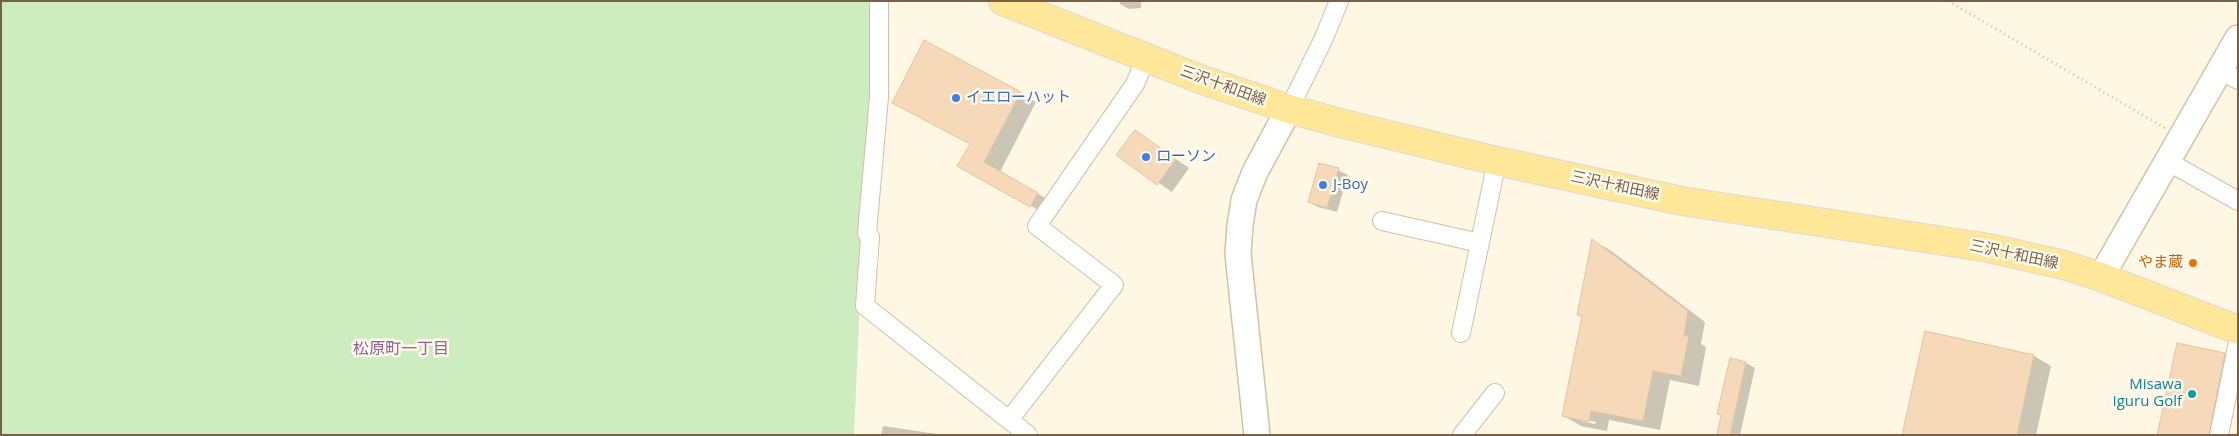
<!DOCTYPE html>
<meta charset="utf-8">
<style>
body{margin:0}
#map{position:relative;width:2239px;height:436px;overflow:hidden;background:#fef7e4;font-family:"Open Sans",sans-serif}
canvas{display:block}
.frame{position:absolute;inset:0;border:2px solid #785f47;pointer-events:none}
</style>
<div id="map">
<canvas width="2239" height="436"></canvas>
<div class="frame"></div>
</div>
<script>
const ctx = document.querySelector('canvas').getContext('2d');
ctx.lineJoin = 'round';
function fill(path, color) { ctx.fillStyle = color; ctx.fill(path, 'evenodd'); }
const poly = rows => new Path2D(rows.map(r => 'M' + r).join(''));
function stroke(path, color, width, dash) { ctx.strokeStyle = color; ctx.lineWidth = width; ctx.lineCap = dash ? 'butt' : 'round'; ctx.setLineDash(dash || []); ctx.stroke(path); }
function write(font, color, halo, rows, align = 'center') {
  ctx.font = font + ' "Open Sans","Noto Sans JP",sans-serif'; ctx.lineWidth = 5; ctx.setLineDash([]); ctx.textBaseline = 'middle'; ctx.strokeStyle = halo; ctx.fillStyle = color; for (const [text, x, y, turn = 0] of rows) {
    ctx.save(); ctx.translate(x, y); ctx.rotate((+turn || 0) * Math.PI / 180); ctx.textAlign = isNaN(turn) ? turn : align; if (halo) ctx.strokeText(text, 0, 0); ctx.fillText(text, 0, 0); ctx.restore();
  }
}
fill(poly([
 [1,1,873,1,854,435,1,435]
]), '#cdedc1');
fill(poly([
 [1119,1,1141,1,1141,8,1129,9,1120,4],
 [1020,93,1036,102,1000,172,1054,203,1047,215,959,165,971,144,893,103],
 [1135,131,1189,168,1172,192,1118,155],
 [1338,170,1348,175,1337,212,1318,207,1309,202],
 [1593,241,1610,250,1705,322,1701,344,1706,347,1699,386,1670,380,1660,430,1609,420,1607,431,1581,426,1564,416,1583,317,1579,315],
 [1581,419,1596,422,1595,424,1581,421],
 [2224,355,2238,362,2238,386,2229,435,2158,435],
 [2034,356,2051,366,2036,435,1904,435],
 [1731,359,1746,363,1755,368,1740,435,1718,435,1722,416,1718,414],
 [883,426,944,435,881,435]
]), '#0003');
const building = poly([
 [924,40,1021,92,984,162,1038,193,1030,207,957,166,970,144,892,103,924,40],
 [1135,130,1176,159,1157,185,1116,155,1135,130],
 [1319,163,1339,168,1327,208,1308,202,1319,163],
 [1592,239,1688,311,1684,335,1689,336,1681,376,1653,371,1643,421,1591,411,1589,422,1562,416,1582,316,1577,315,1592,239],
 [1925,331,2034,355,2017,435,1902,435,1925,331],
 [2177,343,2225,353,2209,435,2157,435,2177,343],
 [1730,358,1746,362,1730,435,1717,435,1721,415,1717,414,1730,358]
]);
fill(building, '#f5d9b9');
stroke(building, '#e9c299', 1);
const street = poly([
 [879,1,879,97,867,233,870,237,865,306,1028,435],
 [2220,70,2238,80],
 [1289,109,1323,40,1339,1],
 [2167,161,2238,201],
 [1382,221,1480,243],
 [1461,333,1497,161],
 [1009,420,1114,285,1037,226,1135,84,1146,58],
 [1462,435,1495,393],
 [2219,435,2238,342]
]);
const secondary = poly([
 [2101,277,2238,38],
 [1257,435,1238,254,1240,225,1244,200,1255,172,1289,109]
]);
const primary = poly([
 [1003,1,1200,79,1289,109,1344,124,1497,161,1682,201,1989,248,2064,265,2101,277,2238,330]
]);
stroke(street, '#d0c0a9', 20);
stroke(secondary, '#d4c1a6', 28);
stroke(primary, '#dfd9d3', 30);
stroke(poly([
 [1948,1,2165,128]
]), '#dabd9c', 3, [1, 4]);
stroke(street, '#fff', 18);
stroke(secondary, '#fff', 25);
stroke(primary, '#ffe79a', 28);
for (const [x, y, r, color] of [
 [956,98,5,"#3f7fe0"],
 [1146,157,5,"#3f7fe0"],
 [1323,185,5,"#3f7fe0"],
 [2193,263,5,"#e8710a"],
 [2192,394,5,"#0f9aa8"]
]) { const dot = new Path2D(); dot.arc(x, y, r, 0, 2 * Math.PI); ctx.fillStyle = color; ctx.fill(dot); stroke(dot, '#fffaec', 2); }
write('15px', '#785f47', '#fffaec', [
 ["三沢十和田線",1223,86,20],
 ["三沢十和田線",1615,186,12],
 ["三沢十和田線",2014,255,12]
]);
write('15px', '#366cbe', '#fffaec', [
 ["イエローハット",966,98],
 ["ローソン",1156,157],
 ["J-Boy",1333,185]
], 'left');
write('15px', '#c56008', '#fffaec', [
 ["やま蔵",2183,263]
], 'right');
write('15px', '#0d838f', '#fffaec', [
 ["Misawa",2182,385],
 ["Iguru Golf",2182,402]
], 'right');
write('16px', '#90629c', '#fffaec', [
 ["松原町一丁目",401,349]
]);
</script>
